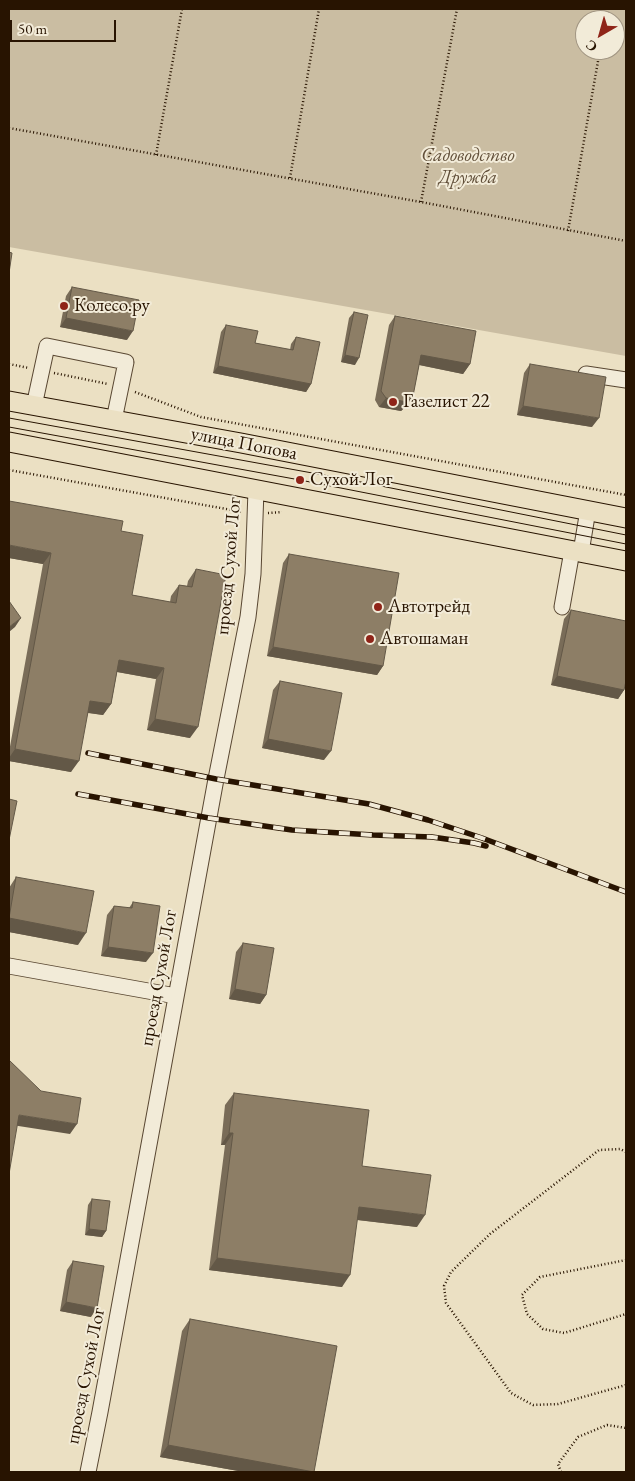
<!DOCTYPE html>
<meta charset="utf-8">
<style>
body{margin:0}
#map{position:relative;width:635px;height:1481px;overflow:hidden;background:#ebe0c3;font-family:"EB Garamond",serif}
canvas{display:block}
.frame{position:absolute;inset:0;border:10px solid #281401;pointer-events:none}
.north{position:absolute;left:575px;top:10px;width:50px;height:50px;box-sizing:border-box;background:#f2ebd8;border:1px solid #a19582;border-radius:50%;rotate:218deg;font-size:14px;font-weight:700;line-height:20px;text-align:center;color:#281401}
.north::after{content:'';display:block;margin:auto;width:18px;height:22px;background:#8f2418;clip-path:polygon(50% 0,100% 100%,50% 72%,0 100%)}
.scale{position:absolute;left:10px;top:20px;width:106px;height:22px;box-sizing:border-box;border:2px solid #281401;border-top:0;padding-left:6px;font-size:15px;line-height:18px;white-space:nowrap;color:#281401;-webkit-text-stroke:4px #f2ebd8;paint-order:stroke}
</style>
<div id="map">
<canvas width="635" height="1481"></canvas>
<div class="frame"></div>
<div class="north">С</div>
<div class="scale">50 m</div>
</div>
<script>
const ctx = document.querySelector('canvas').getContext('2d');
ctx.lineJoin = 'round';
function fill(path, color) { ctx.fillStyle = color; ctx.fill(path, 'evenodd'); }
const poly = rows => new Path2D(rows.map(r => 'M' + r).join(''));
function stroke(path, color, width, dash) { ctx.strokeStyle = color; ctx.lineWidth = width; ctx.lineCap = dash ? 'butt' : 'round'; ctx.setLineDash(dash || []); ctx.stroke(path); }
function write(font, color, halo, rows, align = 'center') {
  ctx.font = font + ' "EB Garamond",serif'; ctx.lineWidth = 4; ctx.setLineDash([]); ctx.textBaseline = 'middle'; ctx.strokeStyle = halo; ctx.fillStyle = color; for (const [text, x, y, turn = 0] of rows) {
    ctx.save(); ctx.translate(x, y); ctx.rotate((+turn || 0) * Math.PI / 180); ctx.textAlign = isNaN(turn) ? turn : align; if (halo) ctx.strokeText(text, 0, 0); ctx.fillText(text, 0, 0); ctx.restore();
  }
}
fill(poly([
 [9,9,626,9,626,356,9,247],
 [585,20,615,20,615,50,585,50]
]), '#cabda2');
const minor = poly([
 [586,374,626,380],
 [34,406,47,346,126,362,114,420],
 [581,552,588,510],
 [562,607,572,551],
 [9,966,176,996],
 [88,1472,100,1412,216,779,248,617,253,574,256,490]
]);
const major = poly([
 [9,401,241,443,626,518],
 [9,442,626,561]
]);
stroke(minor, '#594732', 17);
stroke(major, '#281401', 21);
stroke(poly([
 [606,20,608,9],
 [9,128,421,202,626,241],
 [156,155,182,9],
 [290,178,319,9],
 [421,202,457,9],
 [568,231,600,50],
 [9,364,29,368],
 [54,373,108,384],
 [135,392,201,417,626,495],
 [9,470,243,512],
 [268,513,282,512],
 [626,1152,620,1149,599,1150,490,1234,451,1272,444,1286,446,1303,511,1393,533,1405,558,1404,626,1385],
 [626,1260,540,1277,522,1295,527,1314,543,1329,564,1333,626,1314],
 [561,1472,558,1464,578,1437,607,1425,626,1428]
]), '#281401', 2.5, [1, 2.5]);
stroke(minor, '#f2ebd8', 15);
stroke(major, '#ebe0c3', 19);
stroke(poly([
 [9,418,351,480,626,535],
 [9,427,300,480,626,544]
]), '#281401', 1);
const rail = poly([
 [88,753,216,779,369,804,428,820,482,838,626,892],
 [78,794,209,818,292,830,373,835,432,837,474,843,486,846]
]);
stroke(rail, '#281401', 5.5);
stroke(rail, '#f2ebd8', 4, [11]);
fill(poly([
 [72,287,127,340,60,327,66,296],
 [354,312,355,365,341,362,349,318],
 [395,316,470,364,463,374,419,365,413,396,407,405,401,411,379,407,375,400,389,325],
 [226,325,255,343,290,350,291,344,296,337,311,384,306,392,213,373,221,332],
 [530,364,592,427,517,415,524,373],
 [121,531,132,595,170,602,171,596,179,585,187,586,188,581,196,569,190,738,147,730,156,679,117,672,111,704,103,715,88,713,71,772,9,761,9,752,43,564,9,558],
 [289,554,383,666,377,675,267,656,283,563],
 [571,610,624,690,618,699,551,685,564,619],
 [280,681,324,760,262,748,273,690],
 [16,877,78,945,9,932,9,888],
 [133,902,146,962,101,956,107,915,114,906,129,908],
 [243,943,266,995,260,1004,229,999,236,952],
 [234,1093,362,1166,417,1227,357,1220,342,1287,209,1270,225,1145,221,1145,225,1105],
 [92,1199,106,1231,102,1237,85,1235,88,1205],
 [73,1261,91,1317,60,1311,67,1270],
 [190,1319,314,1472,244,1472,160,1457,182,1331]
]), '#796c58');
fill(poly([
 [66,318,133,331,127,340,60,327],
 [345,355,359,358,355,365,341,362],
 [421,355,470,364,463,374,415,364],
 [218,366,311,384,306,392,213,373],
 [413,396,407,405,401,411,379,407,386,398],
 [523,406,599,418,592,427,517,415],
 [9,545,51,553,43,564,9,558],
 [21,618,15,627,9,632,9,627],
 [273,647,383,666,377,675,267,656],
 [119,660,164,668,156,679,112,671],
 [557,676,624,690,618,699,551,685],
 [90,701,111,704,103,715,83,712],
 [155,719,198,727,190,738,147,730],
 [268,739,331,751,324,760,262,748],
 [15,749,79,761,71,772,9,761,9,758],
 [9,918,86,933,78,945,9,932],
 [108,947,153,953,146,962,101,956],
 [235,989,266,995,260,1004,229,999],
 [19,1115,77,1124,70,1134,12,1125],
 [229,1133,233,1133,225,1145,221,1145],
 [359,1207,425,1215,417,1227,350,1219],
 [89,1229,106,1231,102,1237,85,1235],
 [217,1258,350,1275,342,1287,209,1270],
 [66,1302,97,1308,91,1317,60,1311],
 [168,1445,314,1472,244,1472,160,1457]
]), '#635847');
const building = poly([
 [9,252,12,253,9,273,9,252],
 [72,287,139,300,133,331,66,318,72,287],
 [354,312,368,315,359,358,345,355,354,312],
 [395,316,476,331,470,364,421,355,413,396,407,402,386,398,381,391,395,316],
 [226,325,258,331,255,343,293,350,296,337,320,342,311,384,218,366,226,325],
 [530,364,606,377,599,418,523,406,530,364],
 [9,501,123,521,121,531,143,535,132,595,176,603,179,585,192,587,196,569,226,575,198,727,155,719,164,668,119,660,111,704,90,701,79,761,15,749,51,553,9,545,9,501],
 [289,554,399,573,383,666,273,647,289,554],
 [9,601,21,618,9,627,9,601],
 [571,610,626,621,626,681,624,690,557,676,571,610],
 [280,681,342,693,331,751,268,739,280,681],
 [9,799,17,801,9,840,9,799],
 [16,877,94,891,86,933,9,918,16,877],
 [133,902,160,906,153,953,108,947,114,906,132,908,133,902],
 [243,943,274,948,266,995,235,989,243,943],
 [9,1060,41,1091,81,1098,77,1124,19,1115,9,1174,9,1060],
 [234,1093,369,1110,362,1166,431,1175,425,1215,359,1207,350,1275,217,1258,233,1133,229,1133,234,1093],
 [92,1199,110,1201,106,1231,89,1229,92,1199],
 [73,1261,104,1266,97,1308,66,1302,73,1261],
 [190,1319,337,1346,314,1472,168,1445,190,1319]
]);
fill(building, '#8d7e66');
stroke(building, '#635847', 1);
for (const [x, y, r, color] of [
 [64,306,5,"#8f2418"],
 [393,402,5,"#8f2418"],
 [300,480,5,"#8f2418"],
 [378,607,5,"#8f2418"],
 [370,639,5,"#8f2418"]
]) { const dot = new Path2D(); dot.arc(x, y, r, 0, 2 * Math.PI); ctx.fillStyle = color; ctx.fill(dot); stroke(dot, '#f2ebd8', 2); }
write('italic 19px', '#614f39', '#f2ebd8', [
 ["Садоводство",468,156],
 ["Дружба",468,178]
]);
write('19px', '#281401', '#f2ebd8', [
 ["Колесо.ру",74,306],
 ["Газелист 22",403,402],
 ["Сухой Лог",310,480],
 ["Автотрейд",388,607],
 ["Автошаман",380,639]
], 'left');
write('19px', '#281401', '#f2ebd8', [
 ["улица Попова",244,444,11],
 ["проезд Сухой Лог",229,566,-85],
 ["проезд Сухой Лог",159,978,-80],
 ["проезд Сухой Лог",86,1376,-79]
]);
</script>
